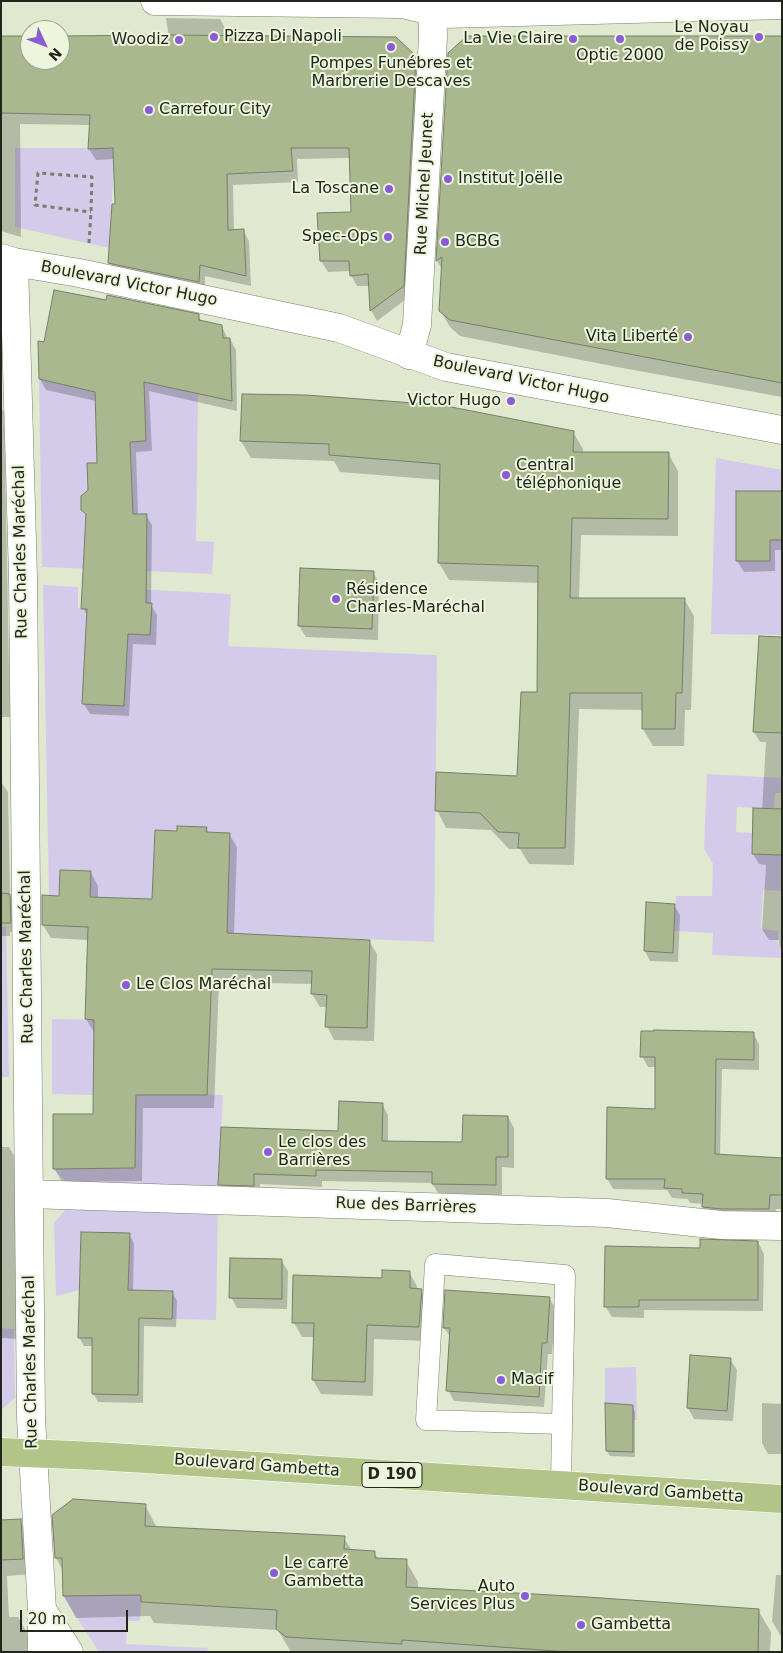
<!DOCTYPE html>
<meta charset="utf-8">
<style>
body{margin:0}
#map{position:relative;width:783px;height:1653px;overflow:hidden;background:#e0e9d0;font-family:"DejaVu Sans",sans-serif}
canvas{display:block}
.frame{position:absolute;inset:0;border:2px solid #22251c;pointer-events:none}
.north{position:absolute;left:20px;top:20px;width:50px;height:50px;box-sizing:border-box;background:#edf6dd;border:1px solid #9ca290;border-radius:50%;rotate:133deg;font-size:14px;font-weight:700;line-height:20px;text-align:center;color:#22251c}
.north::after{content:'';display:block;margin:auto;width:18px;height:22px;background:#8a5bd4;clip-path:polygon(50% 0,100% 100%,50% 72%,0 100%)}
.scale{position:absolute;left:20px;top:1610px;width:108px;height:22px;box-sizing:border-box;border:2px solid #22251c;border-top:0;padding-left:6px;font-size:15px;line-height:18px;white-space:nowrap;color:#22251c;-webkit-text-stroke:4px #edf6dd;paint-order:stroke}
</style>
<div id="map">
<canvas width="783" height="1653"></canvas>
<div class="frame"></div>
<div class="north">N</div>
<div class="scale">20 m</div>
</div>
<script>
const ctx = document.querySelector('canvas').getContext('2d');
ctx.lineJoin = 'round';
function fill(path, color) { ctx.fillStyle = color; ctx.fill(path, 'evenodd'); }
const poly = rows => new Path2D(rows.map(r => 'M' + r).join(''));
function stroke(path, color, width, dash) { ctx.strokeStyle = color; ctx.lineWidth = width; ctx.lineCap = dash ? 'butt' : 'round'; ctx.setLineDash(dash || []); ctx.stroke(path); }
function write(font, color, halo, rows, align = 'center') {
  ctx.font = font + ' "DejaVu Sans",sans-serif'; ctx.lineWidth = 4; ctx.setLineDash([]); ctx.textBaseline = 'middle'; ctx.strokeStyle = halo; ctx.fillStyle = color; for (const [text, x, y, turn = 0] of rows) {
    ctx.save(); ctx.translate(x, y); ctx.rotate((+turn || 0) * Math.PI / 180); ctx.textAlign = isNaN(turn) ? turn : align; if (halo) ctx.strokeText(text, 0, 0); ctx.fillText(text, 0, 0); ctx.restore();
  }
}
fill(poly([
 [15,148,113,148,114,170,109,248,15,227],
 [74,366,94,370,97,463,87,463,88,490,81,497,81,510,86,514,90,569,42,567,39,379,69,386],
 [144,381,198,393,196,541,214,542,212,574,146,571,147,514,133,514,131,442,146,441],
 [716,458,782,470,782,491,736,492,736,539,782,540,782,635,711,634],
 [43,585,78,587,78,608,87,609,87,632,150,635,152,604,133,602,134,589,231,594,228,646,437,655,434,942,226,933,230,833,206,832,206,827,177,826,177,831,155,831,154,859,185,900,90,897,91,871,60,870,59,896,49,895],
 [85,653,124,702,121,706,82,704],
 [707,774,782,778,782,793,775,793,774,809,737,807,736,832,752,833,752,854,782,855,782,891,763,890,761,929,778,931,778,944,782,945,782,958,712,955,713,933,674,931,676,896,712,896,713,864,704,849],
 [1,927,6,927,9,1077,1,1077],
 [52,1019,105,1020,189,1094,223,1095,218,1187,67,1182,53,1169,135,1168,136,1139,95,1139,96,1095,52,1094],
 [71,1203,218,1209,216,1320,172,1319,172,1291,128,1290,129,1233,81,1232,79,1290,56,1296,54,1223],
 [1,1328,14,1329,15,1398,1,1410],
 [636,1367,637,1420,633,1420,605,1403,605,1368],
 [92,1550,143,1559,140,1621,127,1621,126,1644,208,1648,207,1652,99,1652,63,1596,93,1596]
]), '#d4cbea');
fill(poly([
 [166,18,220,19,226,30,227,35,415,57,422,68,409,297,377,321,371,310,370,286,357,286,351,275,351,271,328,272,321,261,352,213,350,158,297,159,298,182,233,185,234,231,243,230,249,241,251,286,205,276,205,293,116,274,110,263,116,206,115,159,96,160,89,149,90,125,20,124,21,237,1,231,1,38,30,38,30,60,60,60,60,38,169,38],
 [782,43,782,397,617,367,460,336,450,327,440,310,442,269,437,261,449,53],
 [198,315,202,322,222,327,228,339,230,339,236,350,237,411,149,391,152,451,136,452,138,515,146,515,152,525,151,605,157,615,156,645,133,644,129,716,90,714,84,704,88,617,83,608,87,517,83,509,98,464,96,401,46,390,40,379,45,344],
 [243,395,573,432,583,449,583,453,668,453,678,471,678,536,581,535,579,599,684,599,694,616,691,710,685,710,684,746,653,746,643,729,643,710,579,709,574,865,529,864,520,849,509,849,491,830,446,828,437,810,518,777,538,693,539,583,449,580,439,563,441,480,340,472,334,461,251,458,241,441],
 [1,407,4,412,10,717,1,717],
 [782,492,782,550,775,550,775,571,744,572,737,561],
 [373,572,379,583,378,640,306,637,299,626],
 [782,653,782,949,779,944,779,940,769,940,762,929,766,865,759,864,753,854,762,810,766,742,760,742,754,732],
 [1,782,8,792,10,895,15,904,15,932,10,932,10,936,1,936],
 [206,828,209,834,229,834,237,847,234,935,369,941,377,954,374,1041,334,1040,327,1026,328,1007,320,1007,312,994,313,984,219,982,214,1108,143,1108,142,1181,62,1182,54,1168,94,1116,96,1032,94,1032,86,1019,88,940,51,938,43,925,60,897,91,873,98,886,98,898,153,900,178,833],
 [648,903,674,905,680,915,678,962,650,961,645,951],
 [753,1033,759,1044,759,1070,722,1069,720,1155,782,1159,782,1209,776,1209,775,1219,710,1218,703,1207,704,1204,690,1203,688,1199,672,1198,667,1190,613,1189,607,1178,656,1110,656,1067,648,1067,642,1056],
 [382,1104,388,1115,388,1142,464,1143,508,1117,514,1128,514,1168,502,1167,502,1196,439,1195,432,1183,322,1181,322,1187,260,1184,260,1196,226,1195,220,1184,340,1133],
 [1,1147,9,1147,15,1157,19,1339,1,1338],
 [129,1234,134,1243,133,1291,172,1292,177,1301,176,1327,144,1326,143,1403,98,1402,93,1393,94,1346,84,1346,79,1337],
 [758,1242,764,1254,763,1311,644,1310,644,1318,612,1317,605,1306,701,1249],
 [281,1260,288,1271,287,1309,237,1308,231,1297],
 [409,1272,417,1286,417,1290,421,1290,429,1304,427,1341,374,1339,373,1396,321,1394,313,1380,315,1337,302,1337,294,1323,383,1279],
 [549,1298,556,1309,552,1354,548,1354,544,1407,454,1401,448,1390,451,1338,444,1328],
 [730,1359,737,1370,733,1421,694,1419,688,1408],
 [762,1403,782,1404,782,1454,768,1454,762,1443],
 [632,1407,635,1412,635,1457,610,1456,607,1451],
 [145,1505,157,1528,344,1538,352,1551,374,1552,378,1559,406,1561,418,1582,418,1589,758,1610,771,1632,770,1652,291,1652,278,1630,154,1623,150,1616,76,1618,64,1596,63,1571,56,1558],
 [20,1521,29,1536,32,1574,7,1576,9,1617,18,1617,27,1633,28,1652,1,1652,1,1522],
 [776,1575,782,1575,782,1638,772,1621]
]), '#0003');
const building = poly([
 [165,35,396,37,416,56,404,286,370,311,368,274,350,276,349,261,320,261,317,213,351,212,349,148,291,148,293,171,227,174,228,230,244,229,246,276,200,265,199,282,108,263,112,204,115,204,113,148,88,149,90,115,1,113,1,36,30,36,30,60,60,60,60,36,165,35],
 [467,36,782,36,782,383,450,320,439,311,442,257,436,261,448,53,467,36],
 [54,290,106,300,107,295,199,314,199,320,222,325,223,338,230,338,232,401,144,382,146,441,130,442,133,514,147,514,146,603,152,603,150,635,128,634,124,706,82,704,87,609,81,609,86,514,81,510,81,496,88,490,87,463,97,463,95,392,39,379,38,341,44,342,54,290],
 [242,394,306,395,441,405,574,431,573,452,669,452,668,519,572,518,570,598,685,598,682,693,676,693,675,729,642,729,642,693,570,693,565,848,518,848,519,833,498,832,480,813,435,811,436,772,517,776,521,692,537,692,538,566,438,563,440,464,329,455,329,444,240,441,242,394],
 [736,491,782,491,782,540,770,540,770,561,736,561,736,491],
 [300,568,374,571,372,629,298,626,300,568],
 [759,636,782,637,782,733,753,732,759,636],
 [753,808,782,809,782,855,752,854,753,808],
 [177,826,207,827,206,832,230,833,227,933,370,940,367,1028,325,1027,327,995,311,994,312,971,212,969,207,1095,136,1095,135,1168,53,1169,53,1114,93,1114,94,1020,85,1019,88,927,42,925,42,895,59,896,60,870,91,871,90,897,152,899,155,830,177,831,177,826],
 [1,893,10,894,11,923,1,923,1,893],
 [646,902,675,904,673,953,644,951,646,902],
 [654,1030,754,1032,754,1060,716,1059,715,1154,782,1158,782,1195,770,1195,769,1209,722,1209,702,1207,703,1194,682,1193,682,1189,664,1188,665,1179,606,1179,607,1107,655,1109,655,1057,640,1057,641,1031,654,1031,654,1030],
 [339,1101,383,1103,382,1141,462,1142,463,1115,508,1116,508,1157,496,1157,496,1185,432,1184,432,1172,316,1170,316,1176,254,1174,254,1186,218,1185,221,1127,338,1131,339,1101],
 [81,1232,130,1233,128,1290,173,1291,172,1319,139,1318,138,1395,92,1394,92,1338,78,1338,81,1232],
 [700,1239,758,1241,758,1300,639,1300,639,1307,604,1307,605,1246,700,1248,700,1239],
 [230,1258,282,1259,282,1299,229,1298,230,1258],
 [382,1270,410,1271,410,1288,422,1289,419,1327,367,1325,365,1382,312,1380,314,1323,292,1323,293,1275,382,1278,382,1270],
 [445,1290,550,1297,547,1343,542,1343,539,1397,446,1391,450,1328,443,1328,445,1290],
 [690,1355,731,1358,727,1411,687,1408,690,1355],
 [605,1403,633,1405,633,1452,606,1451,605,1403],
 [73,1499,146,1504,145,1526,345,1536,344,1549,375,1551,375,1558,407,1559,406,1587,587,1597,759,1609,758,1652,570,1652,402,1640,402,1644,286,1637,276,1629,277,1610,141,1602,141,1595,63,1596,62,1558,55,1558,52,1515,73,1499],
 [21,1519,23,1559,1,1560,1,1520,21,1519]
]);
fill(building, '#a9b88e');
stroke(building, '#767e68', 1);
const lane = poly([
 [561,1485,562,1424,565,1275,435,1264,426,1420,562,1424]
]);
const street = poly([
 [155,1,402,4,444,14,782,5],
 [1,258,14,262,79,273,339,328,446,367,782,430],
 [14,262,23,577,31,1418,42,1610,42,1652],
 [409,355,417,325,433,37,432,1],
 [29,1194,607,1213,721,1225,782,1226],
 [42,1610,69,1652]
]);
const primary = poly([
 [1,1452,97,1456,782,1499]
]);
stroke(lane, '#78806a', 21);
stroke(street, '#78806a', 29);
stroke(primary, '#fff', 29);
stroke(poly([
 [89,243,91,212,92,177,38,173,35,205,91,212]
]), '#787d6d', 3, [4, 4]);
stroke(lane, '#fff', 20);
stroke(street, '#fff', 28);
stroke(primary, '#b3c489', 28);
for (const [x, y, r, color] of [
 [214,37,5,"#8a5bd4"],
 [759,37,5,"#8a5bd4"],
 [573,39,5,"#8a5bd4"],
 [620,39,5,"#8a5bd4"],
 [179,40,5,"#8a5bd4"],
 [391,47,5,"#8a5bd4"],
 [149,110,5,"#8a5bd4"],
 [448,179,5,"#8a5bd4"],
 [389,189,5,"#8a5bd4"],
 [388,237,5,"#8a5bd4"],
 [445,242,5,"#8a5bd4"],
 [688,337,5,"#8a5bd4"],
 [511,401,5,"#8a5bd4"],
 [506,475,5,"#8a5bd4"],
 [336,599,5,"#8a5bd4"],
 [126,985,5,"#8a5bd4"],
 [268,1152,5,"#8a5bd4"],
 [501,1380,5,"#8a5bd4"],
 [274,1573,5,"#8a5bd4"],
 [525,1596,5,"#8a5bd4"],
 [581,1625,5,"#8a5bd4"]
]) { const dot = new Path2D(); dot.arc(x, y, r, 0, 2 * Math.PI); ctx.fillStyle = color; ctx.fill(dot); stroke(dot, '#edf6dd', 2); }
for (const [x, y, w] of [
 [392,1475,60]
]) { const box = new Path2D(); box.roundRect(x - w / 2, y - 12.5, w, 25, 4); ctx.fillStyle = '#edf6dd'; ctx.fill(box); stroke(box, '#22251c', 1); }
write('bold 15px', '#22251c', null, [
 ["D 190",392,1475]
]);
write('16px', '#22251c', '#edf6dd', [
 ["Le Noyau",749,28,"right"],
 ["de Poissy",749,46,"right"],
 ["Pizza Di Napoli",224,37],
 ["La Vie Claire",563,39,"right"],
 ["Woodiz",169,40,"right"],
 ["Optic 2000",620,56,"center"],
 ["Pompes Funébres et",391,64,"center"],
 ["Marbrerie Descaves",391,82,"center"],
 ["Carrefour City",159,110],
 ["Institut Joëlle",458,179],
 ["La Toscane",379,189,"right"],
 ["Spec-Ops",378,237,"right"],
 ["BCBG",455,242],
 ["Vita Liberté",678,337,"right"],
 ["Victor Hugo",501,401,"right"],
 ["Central",516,466],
 ["téléphonique",516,484],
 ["Résidence",346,590],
 ["Charles-Maréchal",346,608],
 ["Le Clos Maréchal",136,985],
 ["Le clos des",278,1143],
 ["Barrières",278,1161],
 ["Macif",511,1380],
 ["Le carré",284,1564],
 ["Gambetta",284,1582],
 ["Auto",515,1587,"right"],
 ["Services Plus",515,1605,"right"],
 ["Gambetta",591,1625]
], 'left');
write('16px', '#22251c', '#edf6dd', [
 ["Rue Michel Jeunet",425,184,-87],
 ["Boulevard Victor Hugo",129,284,11],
 ["Boulevard Victor Hugo",521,380,12],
 ["Rue Charles Maréchal",21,552,-91],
 ["Rue Charles Maréchal",27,957,-91],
 ["Rue des Barrières",406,1206,2],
 ["Rue Charles Maréchal",31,1362,-91],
 ["Boulevard Gambetta",257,1466,4],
 ["Boulevard Gambetta",661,1492,4]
]);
</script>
